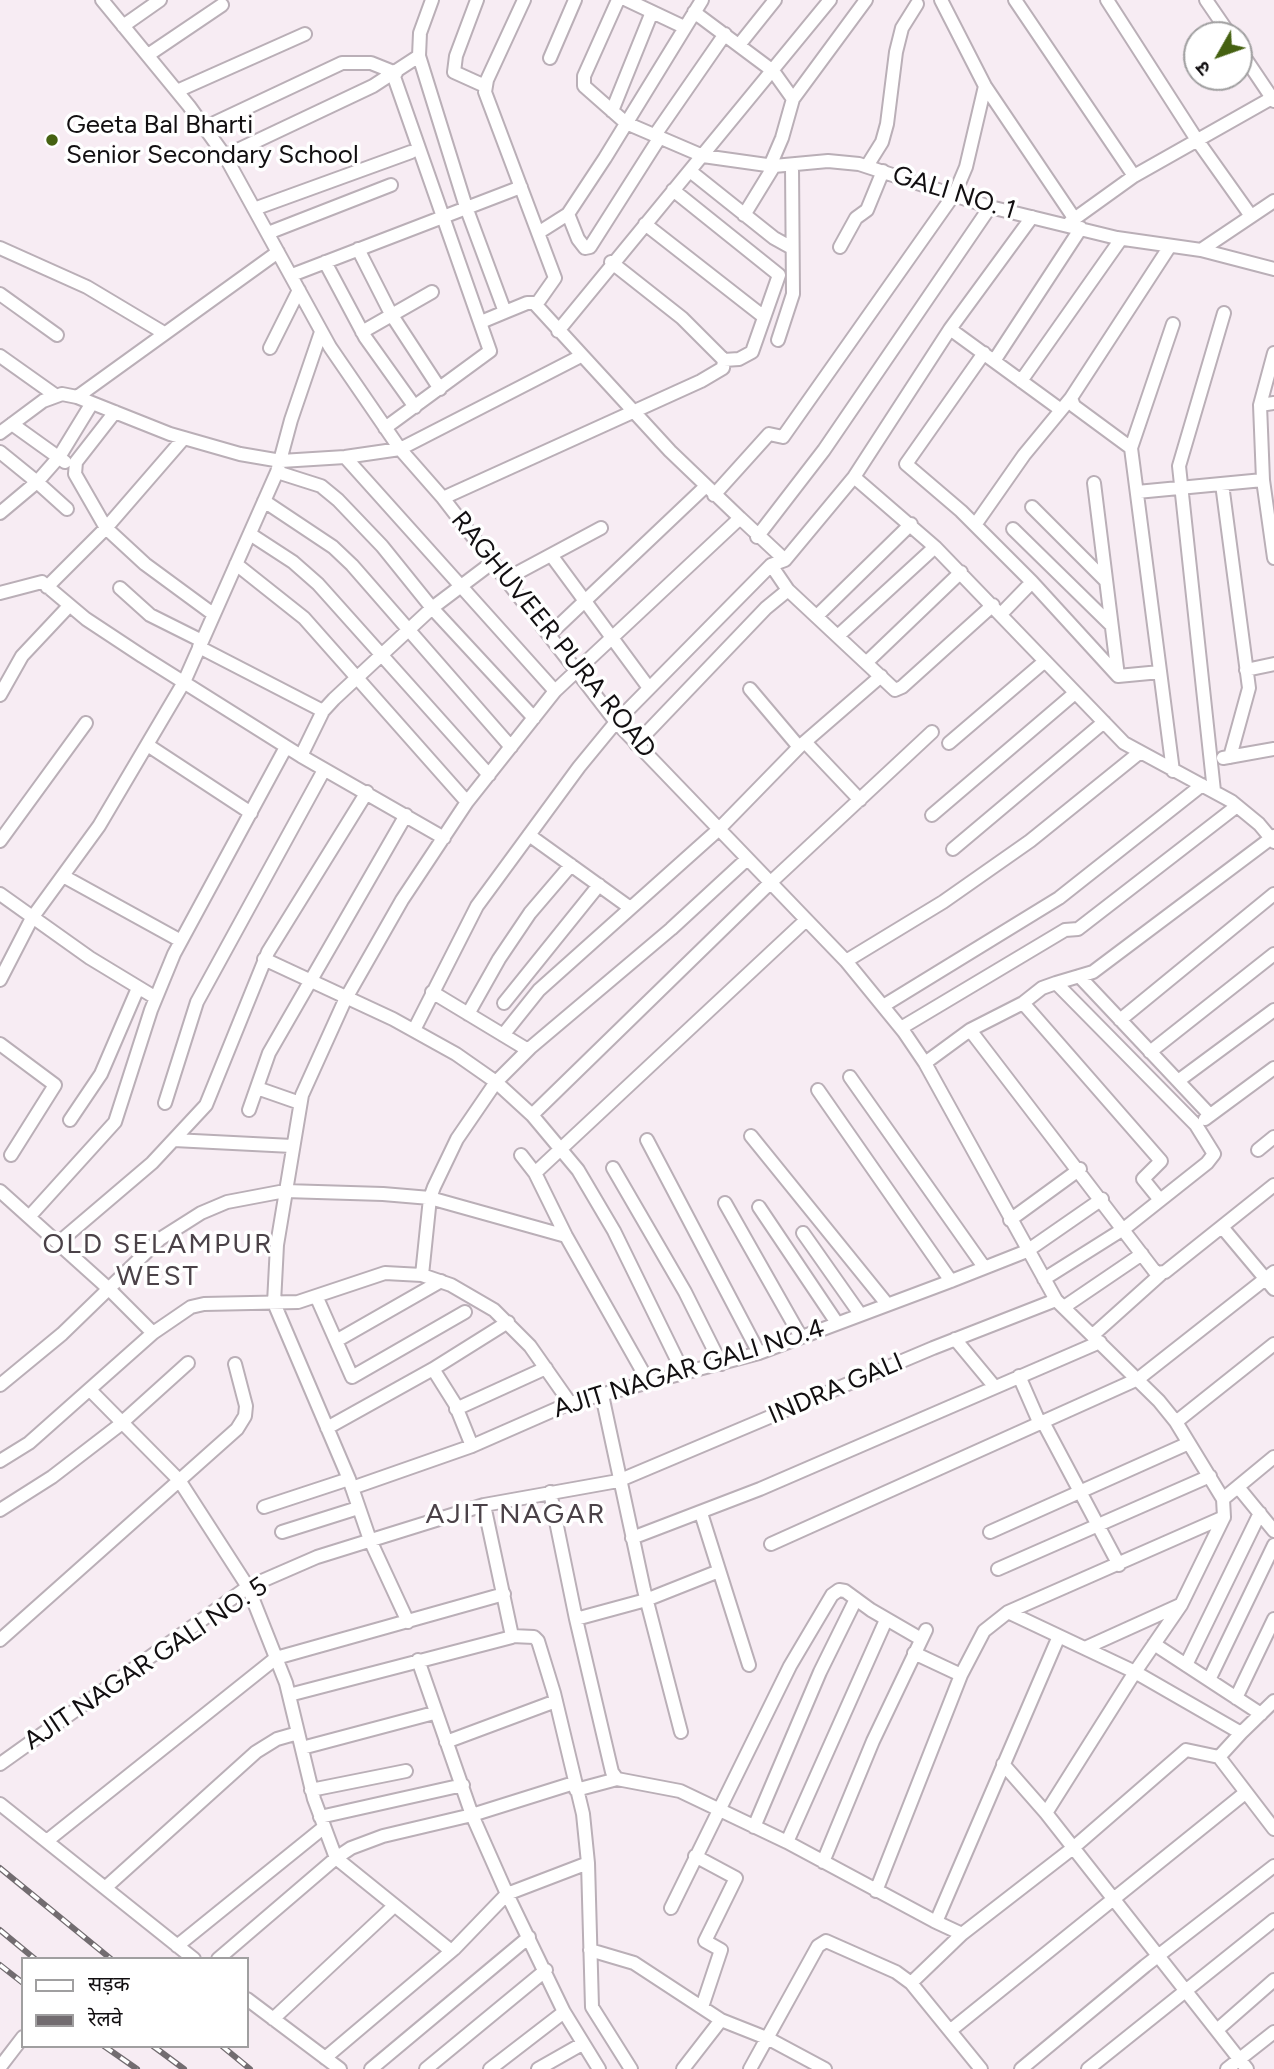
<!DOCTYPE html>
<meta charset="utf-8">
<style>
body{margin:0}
#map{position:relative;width:1274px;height:2069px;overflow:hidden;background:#f7ecf3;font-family:Figtree,"Noto Sans Devanagari",sans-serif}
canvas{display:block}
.legend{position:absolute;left:21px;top:1957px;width:228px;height:91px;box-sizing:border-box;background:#fff;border:2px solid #a09fa0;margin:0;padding:9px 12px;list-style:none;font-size:21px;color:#120f11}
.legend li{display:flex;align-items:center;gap:14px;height:35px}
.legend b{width:35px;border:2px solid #a09fa0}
.north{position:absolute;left:1183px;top:21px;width:70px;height:70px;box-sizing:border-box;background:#fff;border:2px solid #a09fa0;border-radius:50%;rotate:230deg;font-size:19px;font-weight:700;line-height:28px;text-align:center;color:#120f11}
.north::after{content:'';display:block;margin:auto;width:24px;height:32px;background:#456111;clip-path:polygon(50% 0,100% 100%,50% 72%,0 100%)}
</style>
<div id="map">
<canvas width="1274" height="2069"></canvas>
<ul class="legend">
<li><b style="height:9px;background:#fff"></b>सड़क</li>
<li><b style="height:9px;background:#726c70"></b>रेलवे</li>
</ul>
<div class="north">उ</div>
</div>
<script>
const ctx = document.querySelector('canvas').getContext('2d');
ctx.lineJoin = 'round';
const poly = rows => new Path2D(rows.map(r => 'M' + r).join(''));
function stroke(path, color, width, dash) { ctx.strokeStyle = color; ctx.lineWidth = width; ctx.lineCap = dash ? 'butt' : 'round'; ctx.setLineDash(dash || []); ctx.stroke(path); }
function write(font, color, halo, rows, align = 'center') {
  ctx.font = font + ' Figtree,sans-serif'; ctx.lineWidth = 7; ctx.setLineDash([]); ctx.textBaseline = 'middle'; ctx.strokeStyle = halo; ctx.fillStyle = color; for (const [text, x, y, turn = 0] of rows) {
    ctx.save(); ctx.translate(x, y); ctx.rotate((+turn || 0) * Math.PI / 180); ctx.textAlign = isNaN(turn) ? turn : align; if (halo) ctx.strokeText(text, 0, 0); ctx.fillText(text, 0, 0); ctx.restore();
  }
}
const minor = poly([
 [102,0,189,106,225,156,330,347,400,449,443,498,616,722,846,961,904,1032,925,1063,1056,1300,1159,1401,1176,1422,1223,1499,1224,1517,1008,1612,984,1631,961,1675,876,1891],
 [432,0,420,33,419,56,466,207,505,312,481,322],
 [477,0,456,56,454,72,485,86],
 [618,0,584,76,584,86,626,123,703,156,774,166,828,161,859,164,990,207,1117,238,1201,250,1274,201],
 [627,0,684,27],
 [941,0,985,86,1074,218],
 [1015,0,1134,176],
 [1107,0,1197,140,1251,216],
 [1206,0,1230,35],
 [694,12,773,71,793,99],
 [123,26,160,0],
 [739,45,775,0],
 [1239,49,1274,101],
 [148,55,222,5],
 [550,58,575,0],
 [177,91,305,34],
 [612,111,652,12],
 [206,127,342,63,371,63,396,73],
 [655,135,725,34],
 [225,156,373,86,419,56],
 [770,166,782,138,793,99,866,0],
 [867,166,882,142,887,124,896,52,902,28,917,4],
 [690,171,774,238,792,248],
 [673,190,779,275,752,352,739,359,724,360],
 [254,209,411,152],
 [568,214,578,239,585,248,590,247,660,137],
 [744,215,774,166],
 [1070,222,1134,176,1272,98],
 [645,224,764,317],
 [268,233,391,185],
 [538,233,568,214,605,158,702,0],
 [840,247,856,218,867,210,883,171],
 [0,248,87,287,164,333],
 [358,249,391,314,440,389],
 [1201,250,1274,269],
 [325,262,365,337,415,407],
 [611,262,682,318,724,360],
 [292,275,521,187],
 [0,294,57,335],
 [505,312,527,303,535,303],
 [1173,324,1131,448,1173,771],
 [950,329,1061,410],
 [558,331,830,0],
 [362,332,432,292],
 [778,340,793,294,792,167],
 [270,348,299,290],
 [984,353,906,464,961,511,1032,582,1118,676,1160,672],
 [0,356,55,395],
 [994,361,1081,228],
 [1021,381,1121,239],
 [77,397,278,252],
 [1274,403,1260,405,1263,480,1274,558],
 [1260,405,1274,353],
 [115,412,76,462,75,474,106,528,145,564,213,614],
 [12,424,65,462],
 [385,428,490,351,393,74],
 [0,433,43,401,62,394,77,397,170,434,240,454,281,461,345,457,400,449,581,356],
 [1131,448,1074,406,1071,398,1170,246],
 [0,452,37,482,59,457,92,403],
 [345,457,555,691],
 [277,472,321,486,338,500,382,546,432,608,534,718],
 [854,477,935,547,1124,743,1231,801,1259,824,1274,842],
 [1094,483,1118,676],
 [1222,484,1249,688,1230,757],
 [1137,492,1263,480],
 [714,495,769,434,783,437,955,193,966,167,985,86],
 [443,498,701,381,723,368,724,360],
 [264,501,333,547,352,565,511,747],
 [1032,507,1105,580],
 [0,513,37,482,67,509],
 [740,518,785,560],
 [975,525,1024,455,1071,398],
 [1013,529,1111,625],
 [250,534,293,562,318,584,489,775],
 [757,537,824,450,990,207],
 [551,555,649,688],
 [236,564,304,618,467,802],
 [771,565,785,560,854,477,950,329,1032,217],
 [506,579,601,528],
 [47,587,106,528,184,438],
 [120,588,150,615,202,641],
 [0,593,42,582,86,619,142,656,301,756,444,838],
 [1002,613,1032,582],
 [818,615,911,524],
 [550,634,705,487],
 [839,635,935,547],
 [199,647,323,711],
 [867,662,961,572],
 [1246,670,1274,664],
 [0,695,22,656,69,606],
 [805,742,860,800],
 [949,743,1045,661],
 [636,744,766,608,788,590],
 [149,746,251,813],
 [799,747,881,676],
 [301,756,323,711,334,699,432,608,493,562],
 [1223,758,1274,749],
 [1214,791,1179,466,1224,313],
 [932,815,1075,693],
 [529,835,629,907],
 [0,841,86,723],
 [953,849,1104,722],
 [63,876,181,941],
 [0,894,90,958,156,998],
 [264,959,393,1019,456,1054,496,1082,532,1115,578,1170,614,1231,683,1372],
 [846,961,943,902,1030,841,1139,753],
 [1079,976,1210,1115],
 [0,980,32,918,99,826,184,682,277,472,291,420,321,332],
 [1056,983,1093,972,1274,836],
 [432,992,528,1050],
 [504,1003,599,885],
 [1023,1003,1161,1161,1143,1179,1160,1200],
 [883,1006,1059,898,1202,785],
 [468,1014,499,959,530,913,571,865],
 [1120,1020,1274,894],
 [901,1028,1065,930,1078,929,1237,806],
 [414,1030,477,906,579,767,616,722,771,565,788,590,895,690,902,687,993,605],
 [970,1030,1023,1003,1042,988,1056,983,1196,1125,1214,1154,1207,1163,1125,1228,1044,1279],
 [503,1035,539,990,718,830,799,747,750,689],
 [0,1044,55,1085,11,1155],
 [1150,1052,1274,954],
 [925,1063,970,1030,1156,1273,1165,1272,1274,1185],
 [850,1077,984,1267],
 [1178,1081,1274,1010],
 [257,1088,300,1103],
 [818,1090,951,1281],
 [165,1103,197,1002,324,770],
 [249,1110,269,1053,406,815],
 [532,1115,770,883,932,732],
 [1205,1119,1274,1068],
 [70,1120,101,1074,138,988],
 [751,1136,887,1304],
 [174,1140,292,1146],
 [647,1140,759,1353],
 [1258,1150,1274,1137],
 [521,1155,535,1173,566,1236,648,1381],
 [613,1168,685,1292,721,1364],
 [535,1173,806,920],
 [0,1191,109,1289,153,1333],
 [725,1203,801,1337],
 [759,1207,837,1323],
 [29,1217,115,1122,151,1010,174,954,286,747],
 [1010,1220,1080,1169],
 [1222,1227,1274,1289],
 [803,1233,860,1314],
 [58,1243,152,1163,206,1105,268,952,367,792],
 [422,1275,430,1198,434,1187,457,1139,496,1082,530,1048,671,929,747,859],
 [317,1298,352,1377,465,1312],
 [1064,1307,1142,1254],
 [1093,1335,1161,1274],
 [955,1339,994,1386],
 [336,1341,441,1281],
 [433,1369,455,1404,472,1446],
 [1019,1376,1040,1424],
 [0,1385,62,1334,160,1239,201,1213,227,1202,285,1191,383,1194,430,1198,566,1236],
 [91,1391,179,1480,248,1587,286,1683,314,1799,336,1858,450,1950],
 [602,1395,644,1590,681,1732],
 [456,1409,546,1368],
 [1043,1422,1119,1565],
 [1176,1422,1274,1344],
 [327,1428,433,1369,508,1322],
 [0,1461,29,1443,153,1333,191,1307,204,1304,298,1302,385,1273,422,1275,451,1285,494,1310,530,1346,570,1403],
 [1238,1487,1274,1531],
 [352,1488,472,1446,570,1403,759,1353,951,1281,1027,1251,1102,1199],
 [550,1492,576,1619,612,1772,617,1779],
 [1223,1499,1274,1457],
 [484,1505,512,1636,534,1637,538,1641,554,1693,583,1814,588,1863,592,2007,631,2069],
 [264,1507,349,1479],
 [0,1510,52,1477,117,1427,188,1363],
 [701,1513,749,1665],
 [282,1532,358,1508],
 [990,1532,1189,1443],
 [632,1538,760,1489,1100,1342],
 [771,1544,1138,1379,1274,1272],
 [998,1569,1210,1476],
 [1008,1612,1135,1672,1241,1733,1274,1701],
 [576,1619,646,1600,719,1571],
 [408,1622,370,1540,349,1479,274,1303,277,1245,302,1095,345,1000,402,900,467,802,555,691,740,518,670,451,536,305,555,278,485,92,487,80,524,0],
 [0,1640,237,1429,245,1416,246,1406,235,1364],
 [1154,1644,1261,1714],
 [1085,1648,1180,1605],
 [914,1653,961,1675],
 [418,1660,472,1815,507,1894,564,2012,599,2069],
 [1186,1665,1260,1513],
 [1209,1680,1274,1545],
 [289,1695,512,1637],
 [1236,1698,1274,1619],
 [446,1742,556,1701],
 [302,1748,434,1713],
 [1219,1757,1241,1733],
 [0,1764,248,1587,317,1557,484,1505,618,1481,933,1348,1056,1300],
 [1003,1764,1046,1813,1247,2069],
 [311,1790,406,1771],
 [576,1790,617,1779,680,1791,787,1842,936,1922,1059,1636],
 [0,1804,194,1959],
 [1046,1813,1135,1672,1181,1605,1224,1517],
 [320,1817,463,1785],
 [754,1827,820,1672,856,1599],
 [48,1840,276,1658,504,1594],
 [787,1842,886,1620],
 [695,1856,736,1878,705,1941,721,1950,702,2007],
 [823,1862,873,1741,926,1630],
 [105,1888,256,1752,277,1739,298,1733],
 [671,1908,790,1666,832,1595,839,1590,845,1591,871,1610,921,1639],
 [934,1921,962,1934],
 [177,1946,323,1828],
 [590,1950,634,1963,721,2020],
 [218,1959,336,1858,351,1848,383,1836,472,1815,574,1783],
 [911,1983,962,1934,1073,1848,1186,1750,1219,1757,1274,1829],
 [247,1999,340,2069],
 [273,2019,394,1906],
 [951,2030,1245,1793],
 [1217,2030,1274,1980],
 [325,2058,454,1949,507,1894,588,1863],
 [0,2067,23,2037],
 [371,2069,529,1937],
 [426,2069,546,1970],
 [490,2069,564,2012],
 [538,2069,582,2044],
 [683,2069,721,2020,769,2039,825,2069],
 [750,2069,818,1946,826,1941,896,1972,911,1983,981,2069],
 [1021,2069,1145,1966,1274,1866],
 [1088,2069,1274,1920],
 [1227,2069,1274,2032]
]);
stroke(minor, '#baafb7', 16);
stroke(minor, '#fff', 12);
const rail = poly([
 [0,1868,111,1959],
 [0,1930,35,1959],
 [0,1965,23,1983],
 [104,2046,137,2069],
 [153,2046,184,2069],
 [222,2046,250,2069]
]);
stroke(rail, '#726c70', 6);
stroke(rail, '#fff', 3.5, [10]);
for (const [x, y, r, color] of [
 [52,140,7,"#456111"]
]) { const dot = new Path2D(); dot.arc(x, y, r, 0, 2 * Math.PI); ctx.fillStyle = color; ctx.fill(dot); stroke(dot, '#fff', 2.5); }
write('26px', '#120f11', '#fff', [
 ["Geeta Bal Bharti",66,125],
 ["Senior Secondary School",66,155]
], 'left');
write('26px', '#120f11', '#fff', [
 ["GALI NO. 1",954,193,17],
 ["RAGHUVEER PURA ROAD",553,635,51],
 ["AJIT NAGAR GALI NO.4",689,1369,-17],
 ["INDRA GALI",836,1389,-23],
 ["AJIT NAGAR GALI NO. 5",146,1664,-34]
]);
ctx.letterSpacing = '2px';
write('28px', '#4b4248', '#fff', [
 ["OLD SELAMPUR",158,1245],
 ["WEST",158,1277],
 ["AJIT NAGAR",516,1515]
]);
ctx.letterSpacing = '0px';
</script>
